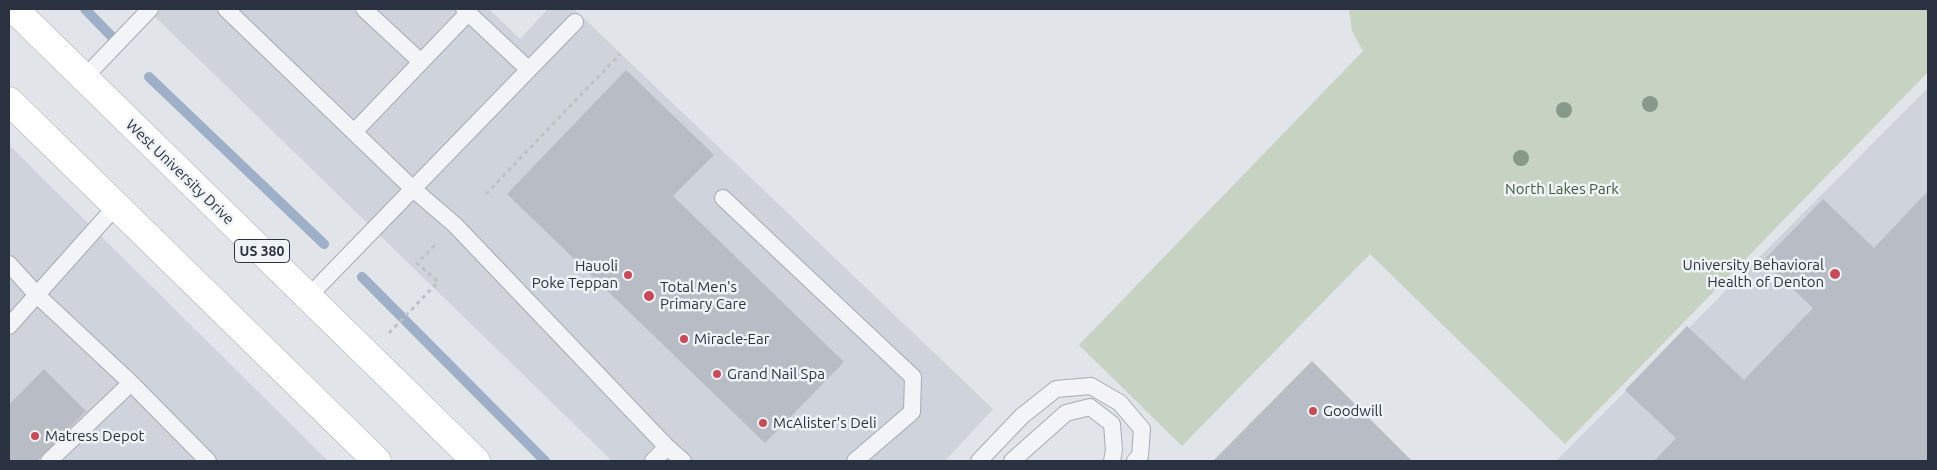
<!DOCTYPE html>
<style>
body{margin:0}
#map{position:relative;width:1937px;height:470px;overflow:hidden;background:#e1e4e9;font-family:Ubuntu,sans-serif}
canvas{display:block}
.frame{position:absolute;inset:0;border:10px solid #2a3140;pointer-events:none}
</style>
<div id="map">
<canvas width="1937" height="470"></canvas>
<div class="frame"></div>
</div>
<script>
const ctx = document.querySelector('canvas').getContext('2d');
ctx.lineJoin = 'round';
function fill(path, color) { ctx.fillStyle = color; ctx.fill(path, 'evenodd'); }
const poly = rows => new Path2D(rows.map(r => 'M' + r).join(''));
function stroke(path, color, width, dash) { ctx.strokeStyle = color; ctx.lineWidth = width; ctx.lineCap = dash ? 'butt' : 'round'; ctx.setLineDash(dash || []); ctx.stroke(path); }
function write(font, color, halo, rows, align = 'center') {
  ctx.font = font + ' Ubuntu,sans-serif'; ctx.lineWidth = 5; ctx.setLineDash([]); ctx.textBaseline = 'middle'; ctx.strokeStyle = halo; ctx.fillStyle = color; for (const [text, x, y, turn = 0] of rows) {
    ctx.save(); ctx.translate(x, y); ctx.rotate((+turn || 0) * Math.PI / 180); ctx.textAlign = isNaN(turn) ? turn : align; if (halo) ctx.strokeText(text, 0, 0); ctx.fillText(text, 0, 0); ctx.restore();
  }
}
fill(poly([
 [147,9,489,9,520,39,548,9,574,9,993,409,945,461,612,461],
 [1928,88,1928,461,1556,461],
 [9,145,328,461,9,461]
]), '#cfd3db');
fill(poly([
 [1349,9,1928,9,1928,72,1565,444,1370,254,1182,446,1079,345,1363,51,1352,31]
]), '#c6d2c2');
stroke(poly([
 [85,9,117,42],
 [149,77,324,244],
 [362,277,545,461]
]), '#9db0c7', 10);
fill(poly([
 [626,70,714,155,673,196,844,362,765,443,507,194],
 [1928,191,1928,461,1654,461,1676,438,1625,390,1687,326,1744,380,1813,308,1763,261,1823,199,1874,248],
 [1312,361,1412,461,1213,461],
 [44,369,86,411,37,461,9,461,9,405]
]), '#b8bdc5');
const service = poly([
 [226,9,412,188,455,225,667,447,683,461],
 [364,9,421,62,468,13],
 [464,9,528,69],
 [84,78,150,9],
 [354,132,421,62],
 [723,198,913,377,912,412,855,461],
 [9,264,37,295,131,383],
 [308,297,575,22],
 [9,326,116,206],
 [49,461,131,383,208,461],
 [653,461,667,447],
 [979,461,1022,416,1056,389,1091,386,1120,403,1142,429,1140,456,1135,461],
 [1012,461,1066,413,1090,407,1112,424,1114,450,1112,461]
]);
const primary = poly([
 [14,9,476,461],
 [9,101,377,461]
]);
stroke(service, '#a6abb3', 18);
stroke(primary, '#a0a8b4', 29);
stroke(poly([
 [486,194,620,54],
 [389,333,438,282,417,263,435,245]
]), '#bfc1c7', 3, [4, 4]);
stroke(service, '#f3f4f7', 16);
stroke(primary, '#fff', 28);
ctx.fillStyle = '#879988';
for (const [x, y] of [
 [1650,104],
 [1564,110],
 [1521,158]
]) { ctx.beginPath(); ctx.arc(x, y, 8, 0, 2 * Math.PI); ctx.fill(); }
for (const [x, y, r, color] of [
 [1835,274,6,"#c84b5a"],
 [628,275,5,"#c84b5a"],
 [649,296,6,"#c84b5a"],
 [684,339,5,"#c84b5a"],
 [717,374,5,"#c84b5a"],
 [1313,411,5,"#c84b5a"],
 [763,423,5,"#c84b5a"],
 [35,436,5,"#c84b5a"]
]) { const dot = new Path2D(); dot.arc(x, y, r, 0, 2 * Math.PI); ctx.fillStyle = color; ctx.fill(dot); stroke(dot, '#f0f3f6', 2); }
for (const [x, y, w] of [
 [262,251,55]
]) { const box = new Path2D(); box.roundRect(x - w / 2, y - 11.5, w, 23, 4); ctx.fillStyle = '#f0f3f6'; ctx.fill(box); stroke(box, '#2a3140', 1); }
write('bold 14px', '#2a3140', null, [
 ["US 380",262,251]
]);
write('15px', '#2a3140', '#f0f3f6', [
 ["West University Drive",180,172,44]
]);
write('15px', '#3d5b38', '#f0f3f6', [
 ["North Lakes Park",1562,189]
]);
write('15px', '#2a3140', '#f0f3f6', [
 ["University Behavioral",1824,265,"right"],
 ["Health of Denton",1824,282,"right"],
 ["Hauoli",618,266,"right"],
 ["Poke Teppan",618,283,"right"],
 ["Total Men's",660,287],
 ["Primary Care",660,304],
 ["Miracle-Ear",694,339],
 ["Grand Nail Spa",727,374],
 ["Goodwill",1323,411],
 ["McAlister's Deli",773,423],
 ["Matress Depot",45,436]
], 'left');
</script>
